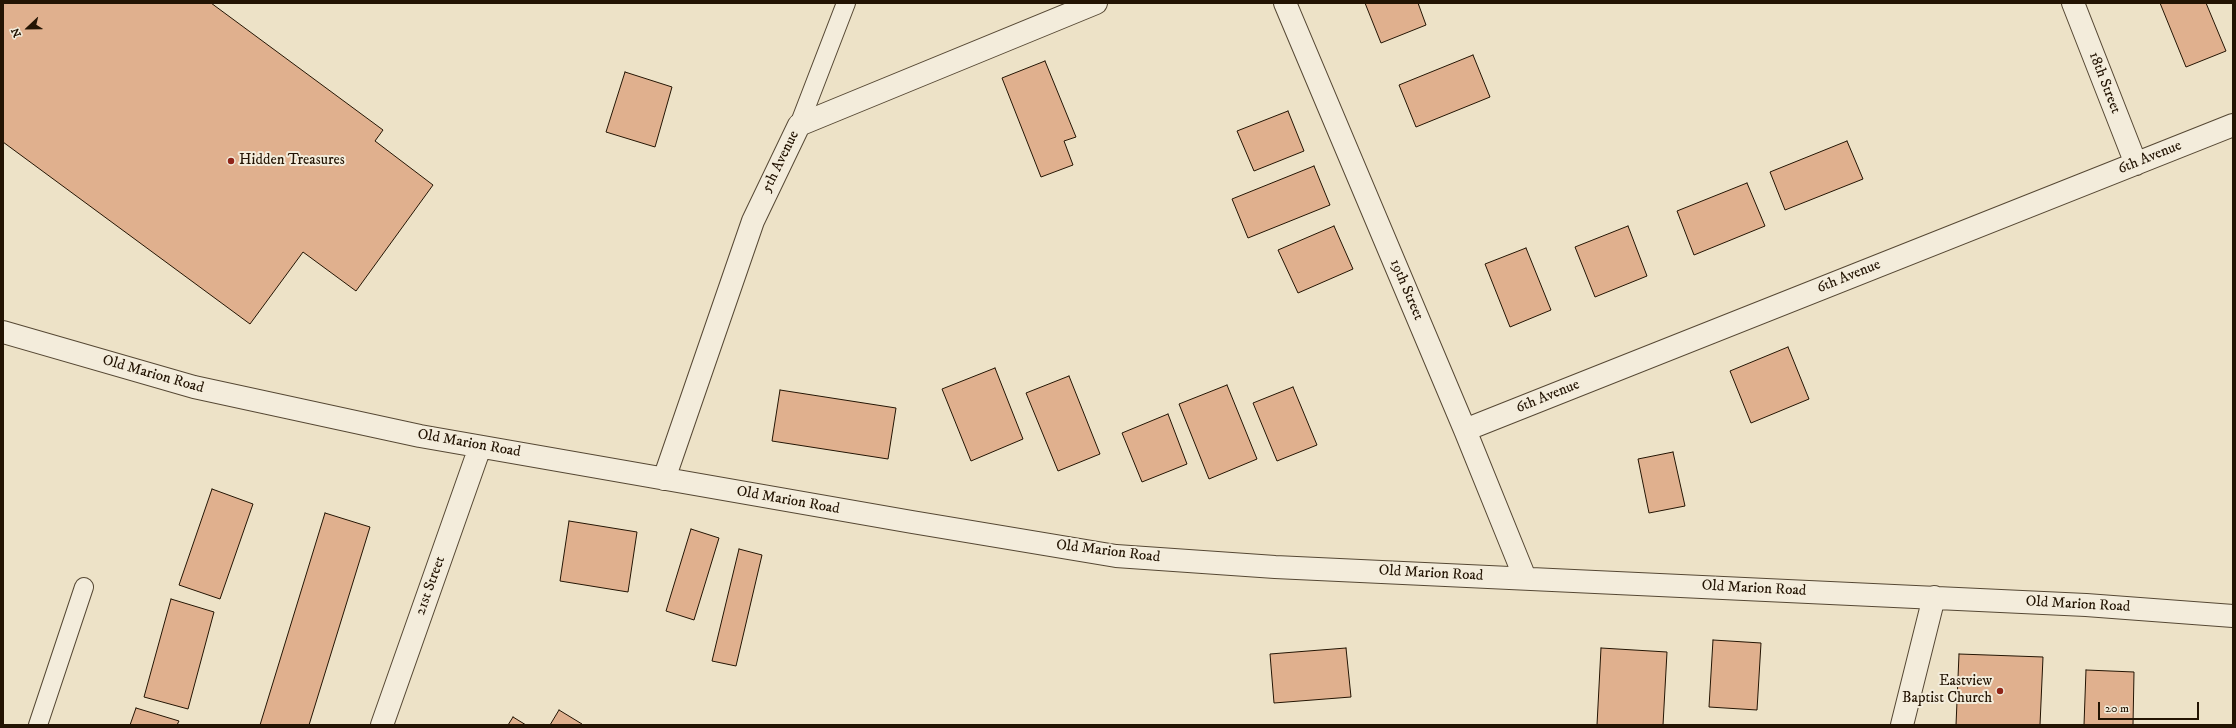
<!DOCTYPE html>
<style>
body{margin:0}
#map{position:relative;width:2236px;height:728px;overflow:hidden;background:#ede2c7;font-family:"IM FELL DW Pica",serif}
canvas{display:block}
.frame{position:absolute;inset:0;border:4px solid #231403;pointer-events:none}
.north{position:absolute;left:8px;top:8px;width:40px;height:40px;-webkit-text-stroke:3px #f3ecdb;paint-order:stroke;rotate:248deg;font-size:11px;font-weight:700;line-height:16px;text-align:center;color:#231403}
.north::after{content:'';display:block;margin:auto;width:14px;height:18px;background:#231403;clip-path:polygon(50% 0,100% 100%,50% 72%,0 100%)}
.scale{position:absolute;left:2098px;top:702px;width:101px;height:18px;box-sizing:border-box;border:2px solid #231403;border-top:0;padding-left:5px;font-size:12px;line-height:14px;white-space:nowrap;color:#231403;-webkit-text-stroke:3px #f3ecdb;paint-order:stroke}
</style>
<div id="map">
<canvas width="2236" height="728"></canvas>
<div class="frame"></div>
<div class="north">N</div>
<div class="scale">20 m</div>
</div>
<script>
const ctx = document.querySelector('canvas').getContext('2d');
ctx.lineJoin = 'round';
function fill(path, color) { ctx.fillStyle = color; ctx.fill(path, 'evenodd'); }
const poly = rows => new Path2D(rows.map(r => 'M' + r).join(''));
function stroke(path, color, width, dash) { ctx.strokeStyle = color; ctx.lineWidth = width; ctx.lineCap = dash ? 'butt' : 'round'; ctx.setLineDash(dash || []); ctx.stroke(path); }
function write(font, color, halo, rows, align = 'center') {
  ctx.font = font + ' "IM FELL DW Pica",serif'; ctx.lineWidth = 4; ctx.setLineDash([]); ctx.textBaseline = 'middle'; ctx.strokeStyle = halo; ctx.fillStyle = color; for (const [text, x, y, turn = 0] of rows) {
    ctx.save(); ctx.translate(x, y); ctx.rotate((+turn || 0) * Math.PI / 180); ctx.textAlign = isNaN(turn) ? turn : align; if (halo) ctx.strokeText(text, 0, 0); ctx.fillText(text, 0, 0); ctx.restore();
  }
}
const building = poly([
 [3,3,211,3,383,130,375,141,433,185,356,291,303,252,250,324,3,142,3,3],
 [1365,3,1418,3,1426,25,1381,43,1365,3],
 [2160,3,2206,3,2226,51,2186,67,2160,3],
 [1473,55,1490,97,1416,127,1399,85,1473,55],
 [1045,61,1076,137,1064,141,1073,165,1041,177,1002,78,1045,61],
 [625,72,672,87,655,147,606,132,625,72],
 [1288,111,1304,151,1254,171,1237,131,1288,111],
 [1847,141,1863,179,1785,210,1770,172,1847,141],
 [1314,166,1330,205,1248,238,1232,199,1314,166],
 [1747,183,1765,226,1694,255,1677,211,1747,183],
 [1334,226,1353,269,1298,293,1278,250,1334,226],
 [1628,226,1647,276,1595,297,1575,247,1628,226],
 [1526,248,1551,310,1510,327,1485,264,1526,248],
 [1788,347,1809,399,1751,423,1730,371,1788,347],
 [995,368,1023,439,971,461,942,389,995,368],
 [1069,376,1100,454,1058,471,1026,393,1069,376],
 [1227,385,1257,459,1209,479,1179,404,1227,385],
 [1293,387,1317,445,1277,461,1253,403,1293,387],
 [780,390,896,408,888,459,772,441,780,390],
 [1168,414,1187,464,1142,482,1122,433,1168,414],
 [1673,452,1685,506,1649,513,1638,459,1673,452],
 [212,489,253,504,220,599,179,585,212,489],
 [325,513,370,527,309,725,260,725,325,513],
 [569,521,637,532,628,592,560,581,569,521],
 [691,529,719,538,694,620,666,611,691,529],
 [739,549,762,555,736,666,712,661,739,549],
 [171,599,214,612,188,709,144,697,171,599],
 [1713,640,1761,643,1757,710,1709,707,1713,640],
 [1346,648,1351,697,1274,703,1270,654,1346,648],
 [1601,648,1667,652,1663,725,1597,725,1601,648],
 [1959,654,2043,657,2040,725,1956,725,1959,654],
 [2086,670,2134,672,2133,725,2084,725,2086,670],
 [136,708,179,721,177,725,130,725,136,708],
 [559,710,582,724,581,725,550,725,559,710],
 [513,717,526,725,508,725,513,717]
]);
fill(building, '#e0b08e');
stroke(building, '#231403', 1);
const service = poly([
 [799,125,846,3],
 [38,725,84,587]
]);
const minor = poly([
 [1285,3,1465,430,1525,578],
 [2073,3,2136,164],
 [3,332,194,387,420,436,912,522,1116,556,1275,567,2086,605,2233,616],
 [1465,430,2233,125],
 [664,479,753,221,799,125,1096,3],
 [382,725,480,447],
 [1902,725,1934,597]
]);
stroke(service, '#564834', 20);
stroke(minor, '#564834', 24);
stroke(service, '#f3ecdb', 18);
stroke(minor, '#f3ecdb', 22);
for (const [x, y, r, color] of [
 [231,161,4,"#8f2418"],
 [2000,691,4,"#8f2418"]
]) { const dot = new Path2D(); dot.arc(x, y, r, 0, 2 * Math.PI); ctx.fillStyle = color; ctx.fill(dot); stroke(dot, '#f3ecdb', 1.5); }
write('15px', '#231403', '#f3ecdb', [
 ["18th Street",2104,83,69],
 ["6th Avenue",2150,158,-22],
 ["5th Avenue",781,162,-64],
 ["6th Avenue",1849,277,-22],
 ["19th Street",1406,290,67],
 ["Old Marion Road",153,375,16],
 ["6th Avenue",1548,397,-22],
 ["Old Marion Road",469,444,10],
 ["Old Marion Road",788,501,10],
 ["Old Marion Road",1108,552,7],
 ["Old Marion Road",1431,574,3],
 ["21st Street",431,586,-70],
 ["Old Marion Road",1754,589,3],
 ["Old Marion Road",2078,605,3]
]);
write('15px', '#231403', '#f3ecdb', [
 ["Hidden Treasures",239,161],
 ["Eastview",1992,682,"right"],
 ["Baptist Church",1992,699,"right"]
], 'left');
</script>
